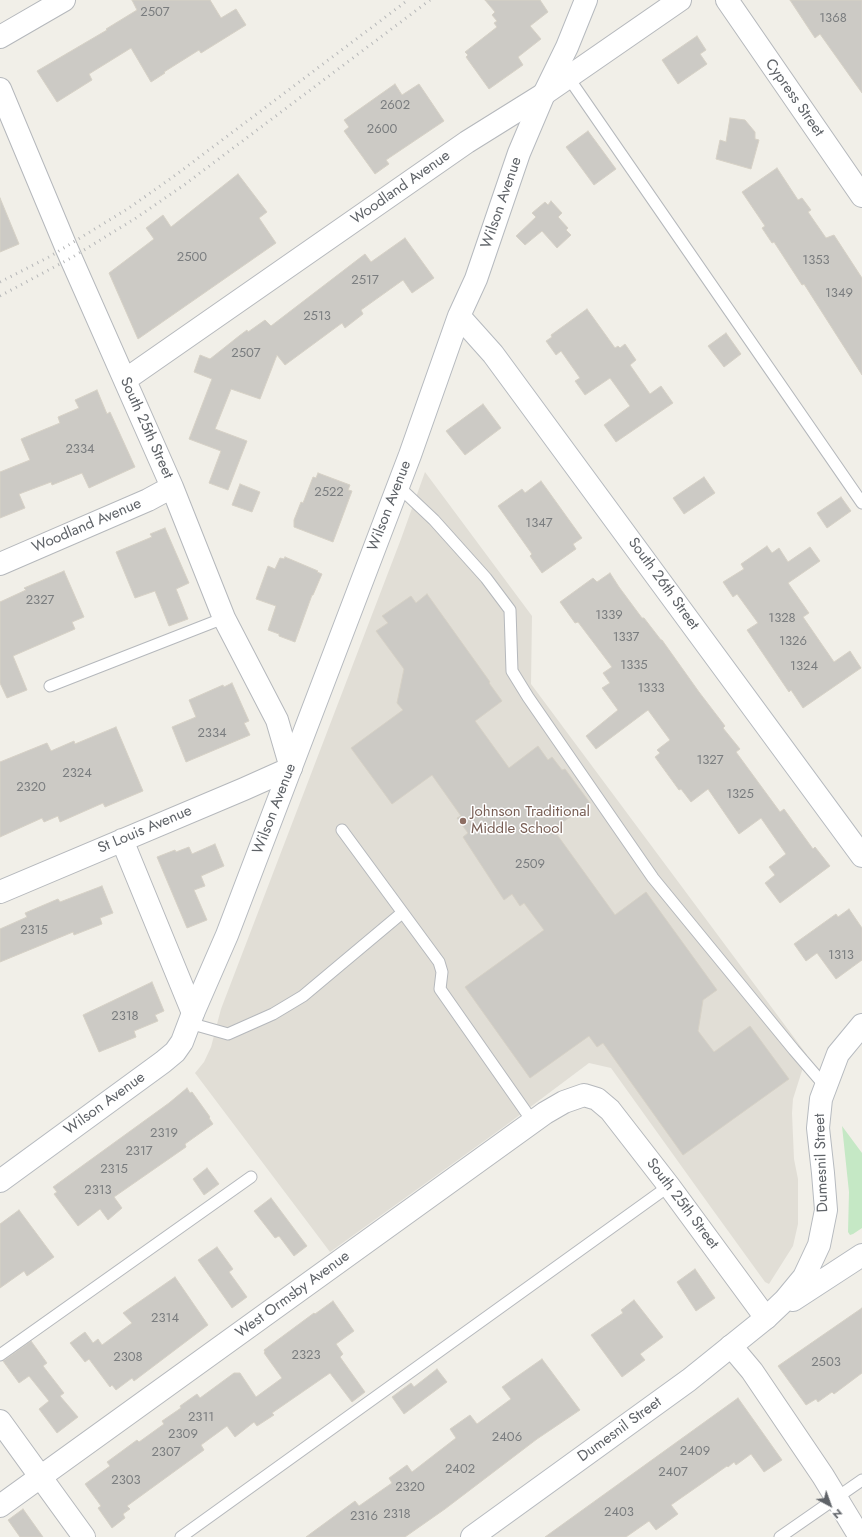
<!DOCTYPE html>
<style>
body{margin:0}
#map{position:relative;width:862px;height:1537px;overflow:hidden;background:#f1efe8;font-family:Jost,sans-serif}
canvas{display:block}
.north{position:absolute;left:810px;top:1485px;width:40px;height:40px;-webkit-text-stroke:3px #fff;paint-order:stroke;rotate:139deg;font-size:11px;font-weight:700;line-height:16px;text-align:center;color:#5f6368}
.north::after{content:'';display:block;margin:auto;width:14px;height:18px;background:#5f6368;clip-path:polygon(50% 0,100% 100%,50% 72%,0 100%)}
</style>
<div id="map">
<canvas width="862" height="1537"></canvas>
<div class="north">N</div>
</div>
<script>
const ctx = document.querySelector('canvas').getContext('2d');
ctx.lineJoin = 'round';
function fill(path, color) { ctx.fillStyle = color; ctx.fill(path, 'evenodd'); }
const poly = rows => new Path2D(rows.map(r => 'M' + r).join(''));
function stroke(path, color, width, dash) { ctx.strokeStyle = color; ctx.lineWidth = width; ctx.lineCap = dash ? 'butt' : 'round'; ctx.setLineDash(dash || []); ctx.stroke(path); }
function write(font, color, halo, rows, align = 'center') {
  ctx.font = font + ' Jost,sans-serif'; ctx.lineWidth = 3; ctx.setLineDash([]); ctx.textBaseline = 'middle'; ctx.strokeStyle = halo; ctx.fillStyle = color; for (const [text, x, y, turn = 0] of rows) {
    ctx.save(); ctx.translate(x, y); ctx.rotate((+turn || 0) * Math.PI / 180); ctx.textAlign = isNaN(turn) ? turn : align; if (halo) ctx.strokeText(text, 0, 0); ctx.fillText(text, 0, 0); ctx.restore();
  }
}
fill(poly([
 [425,472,532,616,531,684,807,1055,793,1099,792,1113,794,1159,798,1179,798,1224,793,1246,769,1284,765,1282,710,1206,611,1068,589,1063,505,1126,330,1252,195,1073,204,1062,211,1047,221,1009,401,539]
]), '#e1ded6');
fill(poly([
 [842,1126,862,1153,862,1228,853,1234,850,1235,848,1232,849,1192]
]), '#c5e8c5');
const building = poly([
 [132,0,210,0,221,18,236,9,246,25,201,53,199,50,164,72,165,73,151,82,131,48,89,74,92,80,57,102,37,71,107,30,106,29,137,10,132,0],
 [485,0,540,0,548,12,530,26,541,39,518,57,523,65,489,89,466,57,468,55,465,52,497,27,494,23,497,21,492,15,495,12,485,0],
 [790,0,862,0,862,93,820,34,815,38,790,0],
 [697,36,706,50,700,54,707,64,678,84,662,60,697,36],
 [395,84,402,95,419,84,444,121,386,160,389,164,375,174,344,131,349,127,344,120,395,84],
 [730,118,745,120,755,132,755,139,759,140,751,169,716,159,720,140,726,142,730,118],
 [588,131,616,169,594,185,566,147,588,131],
 [777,168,798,200,802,198,811,210,808,212,826,238,834,235,862,278,862,375,804,284,802,285,774,242,772,243,762,228,765,226,742,192,777,168],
 [238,174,267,212,259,218,276,243,138,339,109,273,154,239,146,228,163,215,171,227,238,174],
 [0,198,19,244,0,252,0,198],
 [551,201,562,213,558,217,568,228,566,230,571,235,557,248,542,231,525,245,516,236,536,217,532,213,545,202,548,205,551,201],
 [405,238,434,278,412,293,403,280,361,310,363,314,345,328,342,323,285,365,277,355,260,399,231,389,215,429,247,441,228,490,209,483,221,451,189,439,212,379,194,372,200,355,210,359,239,336,247,330,248,332,265,320,271,326,365,254,371,262,405,238],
 [587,309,615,348,618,346,620,348,625,344,636,360,630,365,650,394,661,386,673,403,616,442,604,425,630,406,610,378,585,395,575,381,580,378,561,351,556,355,546,341,552,337,551,335,587,309],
 [726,333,741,354,724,367,708,346,726,333],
 [97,390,107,414,110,412,135,467,89,488,82,473,52,485,51,482,19,494,25,508,0,518,0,472,30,460,21,439,60,423,58,417,79,408,75,400,97,390],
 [483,404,501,428,465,455,446,431,483,404],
 [318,473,350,485,348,490,352,491,333,542,294,527,294,520,301,502,303,503,313,477,316,478,318,473],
 [704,477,715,493,684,514,673,498,704,477],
 [541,481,582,538,573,544,576,549,542,573,530,556,532,554,498,506,522,489,525,493,541,481],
 [240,484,260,492,252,512,232,505,240,484],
 [841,497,851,511,827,528,817,513,841,497],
 [165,528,189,583,176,589,188,619,169,626,155,591,135,598,116,552,152,537,150,534,165,528],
 [767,546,772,553,779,548,788,562,810,547,820,561,788,583,809,613,803,617,834,662,850,651,861,668,803,708,791,690,789,692,747,630,758,623,737,594,733,597,723,582,744,569,741,564,767,546],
 [285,557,318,571,317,572,322,574,313,595,312,595,295,642,279,636,279,634,268,630,276,606,256,599,268,566,275,569,280,558,284,559,285,557],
 [64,571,84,617,72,622,75,629,13,656,27,690,7,698,0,683,0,602,26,590,24,588,64,571],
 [610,573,619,587,642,618,644,618,661,640,662,640,699,692,725,726,723,728,740,749,736,752,780,812,784,809,813,849,815,847,830,866,780,903,765,883,775,875,769,867,786,854,761,818,739,834,708,789,691,802,681,789,679,790,655,757,660,753,657,750,670,740,648,710,596,749,586,736,618,710,602,688,610,683,603,673,612,667,578,622,575,623,560,602,593,578,597,582,610,573],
 [427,594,490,682,489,683,502,701,475,721,509,768,538,746,548,760,552,757,562,770,565,769,590,803,553,829,615,915,646,892,717,990,703,1000,698,1031,714,1052,750,1026,789,1079,683,1155,603,1043,597,1047,589,1036,530,1078,465,987,544,930,524,903,520,906,512,894,504,900,463,837,468,833,457,818,461,816,432,775,392,804,351,748,403,710,397,703,404,669,376,631,388,623,382,616,411,596,416,603,427,594],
 [232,683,249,721,244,723,250,735,186,762,172,727,196,717,189,700,223,685,224,687,232,683],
 [116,727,143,791,105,807,103,803,60,822,58,816,44,822,42,818,0,837,0,762,47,743,51,751,74,741,75,744,116,727],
 [215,844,224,866,201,876,205,886,194,890,207,920,187,928,157,857,175,850,176,852,189,847,192,854,215,844],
 [102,886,113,913,100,918,102,924,74,935,73,932,0,962,0,929,27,917,25,913,58,899,60,902,102,886],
 [849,909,862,928,862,960,836,979,817,953,806,961,794,944,836,914,838,917,849,909],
 [152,982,164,1011,155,1015,158,1021,134,1031,136,1037,99,1052,83,1015,152,982],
 [187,1088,190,1093,192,1092,210,1117,209,1118,213,1124,185,1144,186,1147,114,1197,122,1208,108,1220,100,1209,78,1226,54,1194,57,1192,53,1187,169,1103,187,1088],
 [207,1168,219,1184,204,1195,193,1179,207,1168],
 [271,1198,307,1246,294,1256,279,1236,275,1238,254,1211,271,1198],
 [19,1210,54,1257,27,1276,24,1271,0,1288,0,1224,19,1210],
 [217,1247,233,1269,229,1272,247,1297,232,1308,198,1260,217,1247],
 [695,1269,715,1298,696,1311,677,1282,695,1269],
 [175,1277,208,1325,134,1381,132,1378,116,1390,112,1385,110,1387,89,1359,85,1362,70,1343,85,1332,93,1343,98,1339,102,1345,132,1323,123,1313,175,1277],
 [634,1300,663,1337,640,1354,645,1360,622,1377,591,1335,623,1313,621,1310,634,1300],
 [333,1301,354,1331,336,1344,343,1354,340,1357,365,1392,352,1402,330,1373,272,1413,274,1415,257,1426,254,1422,235,1437,227,1426,201,1445,204,1450,127,1506,130,1509,123,1514,125,1518,112,1528,98,1508,101,1506,85,1484,110,1466,107,1462,137,1440,139,1442,164,1424,162,1421,181,1408,180,1406,197,1394,200,1398,234,1373,240,1373,256,1397,282,1378,264,1353,265,1352,264,1350,314,1313,315,1314,333,1301],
 [862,1308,862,1373,834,1394,832,1392,818,1402,816,1399,806,1405,778,1366,862,1308],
 [31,1341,47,1363,43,1366,64,1393,60,1396,78,1417,57,1433,39,1409,49,1401,29,1376,19,1383,3,1361,31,1341],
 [542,1359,580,1410,537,1439,445,1509,405,1537,306,1537,355,1501,359,1506,392,1483,389,1478,407,1465,412,1472,456,1438,450,1429,470,1415,477,1424,511,1399,502,1387,542,1359],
 [437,1369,447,1382,404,1414,392,1397,411,1383,414,1387,437,1369],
 [738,1398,782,1460,764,1472,751,1454,736,1465,734,1462,728,1467,727,1466,671,1505,678,1514,656,1530,649,1521,626,1537,545,1537,738,1398],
 [23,1509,43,1537,20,1537,8,1520,23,1509]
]);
fill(building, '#cccac5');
stroke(building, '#d6d1c6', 1);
const lane = poly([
 [568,77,862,503],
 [398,486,434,520,486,578,510,610,512,671,528,697,653,878,794,1050,825,1086],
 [50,686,224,618],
 [342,830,439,962,442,972,440,989,533,1122],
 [189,1023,228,1034,273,1014,303,996,402,913],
 [0,1355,251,1177],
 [181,1537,669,1186],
 [780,1537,862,1480]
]);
const street = poly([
 [727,0,862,196],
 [0,37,64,0],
 [0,89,66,247,172,487,224,618,277,720,291,768,244,789,0,892],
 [125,380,467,142,544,94,680,0],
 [0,564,148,500,172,487],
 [122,840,193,1013],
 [731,1346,752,1371,823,1476,860,1537],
 [0,1421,84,1537],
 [0,1506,545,1113,564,1102,584,1095,597,1099,610,1110,669,1186,766,1318]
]);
const secondary = poly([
 [459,316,493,354,862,856],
 [0,1181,163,1062,175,1052,182,1042,193,1013,227,935,410,455,459,316,476,279,519,153,544,94,567,47,586,0],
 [793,1300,862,1255],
 [472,1537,689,1380,766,1318,785,1300,804,1277,819,1245,826,1210,823,1173,818,1128,821,1099,838,1054,862,1025]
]);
stroke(lane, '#b5b8bc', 13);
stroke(street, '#b5b8bc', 24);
stroke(secondary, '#b6babf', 24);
stroke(lane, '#fff', 11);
stroke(street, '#fff', 22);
stroke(secondary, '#fff', 22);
stroke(poly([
 [0,282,49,257,129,208,177,174,408,0],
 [0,296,71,258,136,218,184,185,430,0]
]), '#b6b7b8', 3, [1, 5]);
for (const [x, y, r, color] of [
 [463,821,4,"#8d6e63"]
]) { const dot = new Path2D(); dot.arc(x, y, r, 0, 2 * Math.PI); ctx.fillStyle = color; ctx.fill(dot); stroke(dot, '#fff', 1.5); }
write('13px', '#7a7d7f', null, [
 ["2507",155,13],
 ["1368",833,19],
 ["2602",395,106],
 ["2600",382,130],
 ["2500",192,258],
 ["1353",816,261],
 ["2517",365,281],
 ["1349",839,294],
 ["2513",317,317],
 ["2507",246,354],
 ["2334",80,450],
 ["2522",329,493],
 ["1347",539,524],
 ["2327",40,601],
 ["1339",609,616],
 ["1328",782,619],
 ["1337",626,638],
 ["1326",793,642],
 ["1335",634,666],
 ["1324",804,667],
 ["1333",651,689],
 ["2334",212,734],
 ["1327",710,761],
 ["2324",77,774],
 ["2320",31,788],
 ["1325",740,795],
 ["2509",530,865],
 ["2315",34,931],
 ["1313",841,956],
 ["2318",125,1017],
 ["2319",164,1134],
 ["2317",139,1152],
 ["2315",114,1170],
 ["2313",98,1191],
 ["2314",165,1319],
 ["2323",306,1356],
 ["2308",128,1358],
 ["2503",826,1363],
 ["2311",201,1418],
 ["2309",183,1435],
 ["2406",507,1438],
 ["2409",695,1452],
 ["2307",166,1453],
 ["2402",460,1470],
 ["2407",673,1473],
 ["2303",126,1481],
 ["2320",410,1488],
 ["2403",619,1513],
 ["2318",397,1515],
 ["2316",364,1517]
]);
write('15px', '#5f6368', '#fff', [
 ["Cypress Street",794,98,55],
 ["Woodland Avenue",401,188,-35],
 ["Wilson Avenue",502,203,-71],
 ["South 25th Street",146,428,66],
 ["Wilson Avenue",390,506,-69],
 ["Woodland Avenue",87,526,-23],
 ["South 26th Street",663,584,54],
 ["Wilson Avenue",275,809,-69],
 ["St Louis Avenue",145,830,-23],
 ["Wilson Avenue",105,1104,-36],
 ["Dumesnil Street",822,1163,-92],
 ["South 25th Street",682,1204,53],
 ["West Ormsby Avenue",293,1295,-36],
 ["Dumesnil Street",620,1430,-36]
]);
write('15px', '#785e54', '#fff', [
 ["Johnson Traditional",471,812],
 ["Middle School",471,829]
], 'left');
</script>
